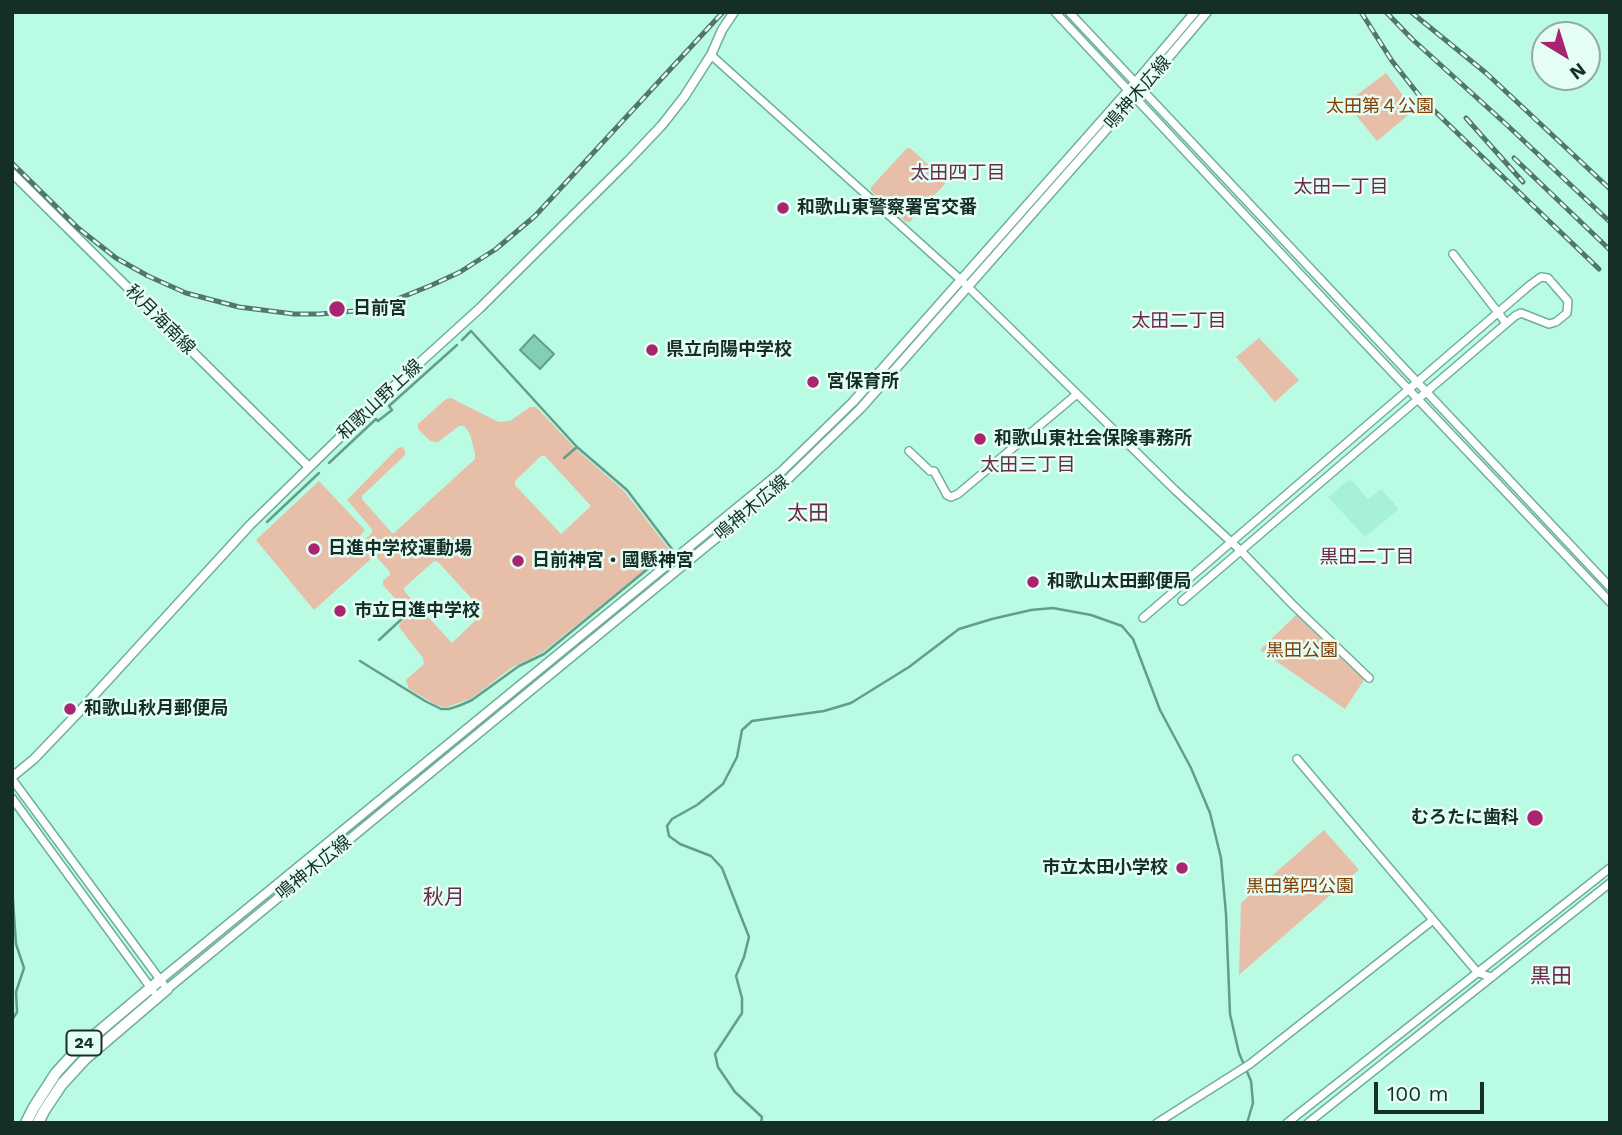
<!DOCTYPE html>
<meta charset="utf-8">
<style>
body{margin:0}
#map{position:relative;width:1622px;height:1135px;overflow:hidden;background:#bafbe4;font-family:"Work Sans",sans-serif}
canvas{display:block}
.frame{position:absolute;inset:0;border:14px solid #152f27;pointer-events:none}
.north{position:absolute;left:1531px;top:21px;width:70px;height:70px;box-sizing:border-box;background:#e5fef5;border:2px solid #92aba3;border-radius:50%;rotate:142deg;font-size:19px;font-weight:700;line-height:28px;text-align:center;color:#152f27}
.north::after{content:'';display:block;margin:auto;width:24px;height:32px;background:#a92570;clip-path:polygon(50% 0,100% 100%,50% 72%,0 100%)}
.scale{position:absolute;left:1374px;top:1082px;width:110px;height:32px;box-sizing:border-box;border:4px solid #152f27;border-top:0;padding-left:9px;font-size:21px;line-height:24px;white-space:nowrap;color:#152f27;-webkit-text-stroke:5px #e5fef5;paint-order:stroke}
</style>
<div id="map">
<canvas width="1622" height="1135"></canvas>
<div class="frame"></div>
<div class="north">N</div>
<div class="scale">100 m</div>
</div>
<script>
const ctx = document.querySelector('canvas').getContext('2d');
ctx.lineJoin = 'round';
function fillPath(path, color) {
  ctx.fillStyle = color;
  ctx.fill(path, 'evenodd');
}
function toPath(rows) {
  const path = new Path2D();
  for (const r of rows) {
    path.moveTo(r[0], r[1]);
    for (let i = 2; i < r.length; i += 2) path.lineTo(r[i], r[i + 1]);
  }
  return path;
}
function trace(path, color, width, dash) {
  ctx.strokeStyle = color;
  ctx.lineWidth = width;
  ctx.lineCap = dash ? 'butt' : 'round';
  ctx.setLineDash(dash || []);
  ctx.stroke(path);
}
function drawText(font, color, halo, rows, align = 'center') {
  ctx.font = font + ' "Work Sans","Noto Sans JP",sans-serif';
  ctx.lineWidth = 5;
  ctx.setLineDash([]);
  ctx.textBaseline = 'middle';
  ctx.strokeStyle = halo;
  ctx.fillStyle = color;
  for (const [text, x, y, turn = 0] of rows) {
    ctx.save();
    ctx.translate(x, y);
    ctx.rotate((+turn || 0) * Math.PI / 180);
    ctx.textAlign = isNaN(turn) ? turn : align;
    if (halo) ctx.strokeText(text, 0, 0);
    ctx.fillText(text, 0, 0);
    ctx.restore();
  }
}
fillPath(toPath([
 [1350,479,1368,499,1381,489,1399,509,1365,537,1328,497]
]), '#a7f1d7');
fillPath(toPath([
 [1386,73,1414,110,1377,141,1346,103],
 [907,148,910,148,945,180,945,184,929,201,927,200,914,214,915,216,910,222,906,222,871,191,871,187],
 [1259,338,1299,380,1275,402,1236,357],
 [451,398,499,422,510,421,530,407,536,407,577,450,624,491,669,549,667,552,543,652,511,668,472,698,447,707,438,706,409,689,406,680,424,664,423,658,399,627,400,623,408,616,408,613,383,585,383,581,390,575,390,572,364,543,364,540,372,533,372,529,347,500,398,448,402,447,405,451,405,455,362,496,362,499,392,533,394,533,475,459,475,454,470,434,464,426,459,426,438,442,434,442,429,440,418,429,418,424,446,399],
 [541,456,545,456,591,506,561,534,515,485,515,481],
 [434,561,438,562,484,612,452,643,405,592,404,588],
 [319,481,365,530,357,540,372,558,314,610,256,540],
 [1297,614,1366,677,1345,709,1260,650],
 [1324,830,1359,870,1239,975,1241,903]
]), '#e7bfa9');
const water = toPath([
 [534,335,554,354,540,369,520,350,534,335]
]);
fillPath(water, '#82cfb6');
trace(water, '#619f8b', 2);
trace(toPath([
 [462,340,471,331,577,447,564,458],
 [329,463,376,419,378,421,392,410,389,406,457,345],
 [267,522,319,473],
 [379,640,406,615,402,609],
 [360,661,425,701,441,709,449,709,461,705,472,700,519,666,544,654,672,549,627,490,577,447],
 [12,886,16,944,24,968,16,992,17,1012,12,1020],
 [761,1123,762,1117,735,1092,718,1067,715,1054,742,1013,742,998,736,976,744,957,749,937,722,868,711,856,680,844,669,836,667,826,672,819,697,805,723,784,737,757,742,730,752,721,824,711,851,703,909,667,959,629,992,619,1031,610,1053,608,1091,615,1122,626,1133,639,1160,710,1191,768,1210,813,1221,858,1226,914,1230,1014,1239,1053,1251,1081,1253,1103,1247,1123]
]), '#619f8b', 2.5);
const tertiary = toPath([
 [1055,12,1357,335,1610,602],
 [1069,12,1610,587],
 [711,55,961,280,1175,490,1241,551,1293,605,1369,678],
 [1453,254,1506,323],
 [909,451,930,471,934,471,947,495,951,497,958,494,1077,394],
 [1143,618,1530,285,1541,277,1548,278,1568,301,1567,313,1556,322,1549,324,1521,313,1515,316,1182,601],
 [1297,759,1478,973,1492,977],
 [12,779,167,989],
 [12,798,153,991],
 [1157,1123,1250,1064,1433,920],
 [1287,1123,1610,868],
 [1308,1123,1610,883]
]);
const secondary = toPath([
 [12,173,309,467],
 [12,777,34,759,77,714,250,525,372,406,480,308,628,161,662,125,684,97,711,55,722,30,734,12],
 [160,980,782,471,853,402,1135,83,1195,12],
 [167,989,787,480,861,408,1141,90,1207,12]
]);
const trunk = toPath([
 [26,1123,34,1107,56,1073,77,1050,160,980],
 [38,1123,44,1111,62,1084,85,1059,167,989]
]);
trace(tertiary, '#70af9a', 10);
trace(secondary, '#70af9a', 11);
trace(trunk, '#70af9a', 13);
trace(tertiary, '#fff', 7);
trace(secondary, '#fff', 8);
trace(trunk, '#fff', 10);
const rail = toPath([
 [1361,12,1392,61,1422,99,1599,269],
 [1386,12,1412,39,1508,126,1610,222],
 [1411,12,1486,73,1610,189],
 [1466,118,1523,182],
 [1514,158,1610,250],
 [12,163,78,228,116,258,148,276,186,293,239,307,294,314,320,314,354,311,380,306,432,285,460,272,496,249,535,216,723,12]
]);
trace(rail, '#50786a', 5);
trace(rail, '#e5fef5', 2.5, [8]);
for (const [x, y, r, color] of [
 [783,208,7,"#a92570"],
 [337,309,9,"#a92570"],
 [652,350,7,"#a92570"],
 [813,382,7,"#a92570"],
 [980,439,7,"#a92570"],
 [314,549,7,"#a92570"],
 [518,561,7,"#a92570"],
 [1033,582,7,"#a92570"],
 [340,611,7,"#a92570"],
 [70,709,7,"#a92570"],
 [1535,818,9,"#a92570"],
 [1182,868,7,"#a92570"]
]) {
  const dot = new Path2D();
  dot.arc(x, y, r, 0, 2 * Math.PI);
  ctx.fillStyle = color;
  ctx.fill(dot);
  trace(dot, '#e5fef5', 2.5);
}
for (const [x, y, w] of [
 [84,1043,35]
]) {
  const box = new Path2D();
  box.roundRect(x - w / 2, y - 12.5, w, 25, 5);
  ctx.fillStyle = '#e5fef5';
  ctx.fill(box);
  trace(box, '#152f27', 2);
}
drawText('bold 16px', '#152f27', null, [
 ["24",84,1043]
]);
drawText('18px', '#152f27', '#e5fef5', [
 ["鳴神木広線",1138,93,-49],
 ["秋月海南線",160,320,45],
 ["和歌山野上線",380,400,-43],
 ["鳴神木広線",752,508,-40],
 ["鳴神木広線",314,868,-39]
]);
drawText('18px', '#843d02', '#e5fef5', [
 ["太田第４公園",1380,107],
 ["黒田公園",1302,651],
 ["黒田第四公園",1300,887]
]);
drawText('bold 18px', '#152f27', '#e5fef5', [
 ["和歌山東警察署宮交番",797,208],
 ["日前宮",353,309],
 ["県立向陽中学校",666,350],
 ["宮保育所",827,382],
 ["和歌山東社会保険事務所",994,439],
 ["日進中学校運動場",328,549],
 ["日前神宮・國懸神宮",532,561],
 ["和歌山太田郵便局",1047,582],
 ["市立日進中学校",354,611],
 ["和歌山秋月郵便局",84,709],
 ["むろたに歯科",1519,818,"right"],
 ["市立太田小学校",1168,868,"right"]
], 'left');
drawText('19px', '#6a2a4b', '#e5fef5', [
 ["太田四丁目",958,173],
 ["太田一丁目",1341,187],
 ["太田二丁目",1179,321],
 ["太田三丁目",1028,465],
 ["黒田二丁目",1367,557]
]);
drawText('21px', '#6a2a4b', '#e5fef5', [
 ["太田",808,514],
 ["秋月",444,898],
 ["黒田",1551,977]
]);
</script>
